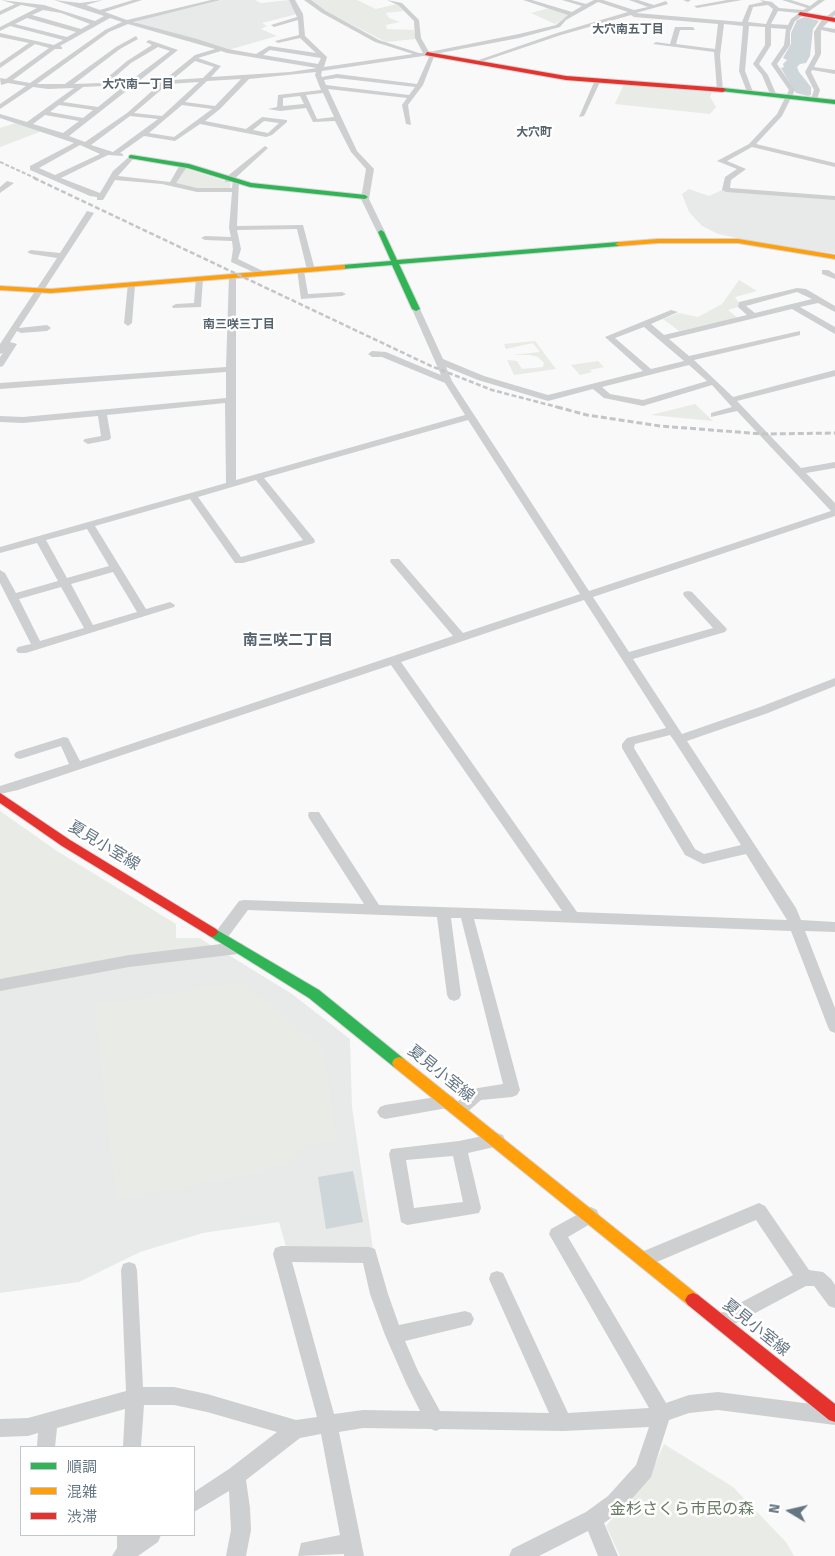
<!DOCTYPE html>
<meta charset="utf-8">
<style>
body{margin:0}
#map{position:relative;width:835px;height:1556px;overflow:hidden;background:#f9f9f9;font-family:"Fira Sans","Noto Sans JP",sans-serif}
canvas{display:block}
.legend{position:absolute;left:20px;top:1446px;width:175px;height:90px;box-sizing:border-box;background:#fff;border:1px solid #c1c8cd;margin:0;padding:6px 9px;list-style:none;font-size:15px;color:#657683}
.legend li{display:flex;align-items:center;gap:10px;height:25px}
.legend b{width:25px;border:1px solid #c1c8cd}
.north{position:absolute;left:765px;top:1486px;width:50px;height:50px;-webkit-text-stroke:4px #fff;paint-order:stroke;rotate:279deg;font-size:14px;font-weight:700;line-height:20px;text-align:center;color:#657683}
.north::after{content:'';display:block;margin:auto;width:18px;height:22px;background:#657683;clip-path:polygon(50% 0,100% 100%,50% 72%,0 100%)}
</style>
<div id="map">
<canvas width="835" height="1556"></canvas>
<ul class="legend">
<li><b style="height:6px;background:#30b455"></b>順調</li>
<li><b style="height:6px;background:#ff9f0a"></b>混雑</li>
<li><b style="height:6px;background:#e5322d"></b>渋滞</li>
</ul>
<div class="north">N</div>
</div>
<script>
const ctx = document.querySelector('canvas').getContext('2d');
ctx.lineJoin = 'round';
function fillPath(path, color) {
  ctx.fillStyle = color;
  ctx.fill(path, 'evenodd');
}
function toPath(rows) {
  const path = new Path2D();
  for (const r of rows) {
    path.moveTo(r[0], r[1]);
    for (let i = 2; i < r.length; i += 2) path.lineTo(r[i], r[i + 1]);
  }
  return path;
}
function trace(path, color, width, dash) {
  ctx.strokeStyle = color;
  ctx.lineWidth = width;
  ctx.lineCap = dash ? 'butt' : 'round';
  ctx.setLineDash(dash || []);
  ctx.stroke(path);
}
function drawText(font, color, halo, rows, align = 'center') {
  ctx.font = font + ' "Fira Sans","Noto Sans JP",sans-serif';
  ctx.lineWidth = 5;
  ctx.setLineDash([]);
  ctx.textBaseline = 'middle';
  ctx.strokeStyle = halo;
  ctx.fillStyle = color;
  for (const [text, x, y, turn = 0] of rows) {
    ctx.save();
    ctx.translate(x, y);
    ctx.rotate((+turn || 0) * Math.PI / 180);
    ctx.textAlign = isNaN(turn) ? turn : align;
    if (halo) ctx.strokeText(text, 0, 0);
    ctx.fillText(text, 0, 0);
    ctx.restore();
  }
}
fillPath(toPath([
 [223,0,255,0,261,3,289,0,297,14,262,23,267,26,261,29,277,36,228,50,144,27,133,21],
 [689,189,709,196,722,190,835,199,835,253,785,248,718,234,702,226,689,212,682,194],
 [227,954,292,994,350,1039,352,1107,373,1249,286,1247,279,1222,203,1233,140,1252,79,1282,0,1293,0,989,90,971]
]), '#e8e9e9');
fillPath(toPath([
 [310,0,357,0,376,9,397,4,404,11,386,13,389,18,400,22,386,25,387,29,414,30,416,39,386,42,327,12],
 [549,8,569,15,555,24,531,13],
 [624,84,712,92,710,97,716,107,710,114,615,104],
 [16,123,42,131,0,147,0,128],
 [184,168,231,183,230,188,199,189,175,184],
 [739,280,757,291,735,297,739,303,738,307,728,310,738,318,679,331,663,319,679,313,698,317,722,304],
 [535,341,556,369,514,375,507,360,517,361,522,369,543,367,544,363,538,357,530,355,512,355,540,352,533,343,506,349,504,344],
 [598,361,604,367,590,370,592,372,580,375,571,365],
 [695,404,713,421,651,415],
 [0,811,57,851,176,924,176,938,200,938,216,949,0,981],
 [242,982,323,1049,337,1139,298,1148,294,1161,254,1173,116,1200,94,1006],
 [664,1444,733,1487,786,1542,794,1556,620,1556,606,1526,649,1477]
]), '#e8ebe6');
fillPath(toPath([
 [805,17,819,21,813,29,810,56,806,63,800,64,797,67,799,72,811,87,811,95,808,96,796,93,781,68,784,67,783,64,787,60,783,58,791,44,791,33,797,20],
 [353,1171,363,1222,326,1229,318,1177]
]), '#ced6d9');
const fast = toPath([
 [723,88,835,100,835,104,721,91,723,88],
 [131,155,189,164,251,183,365,195,368,197,365,199,250,187,188,168,129,158,129,156,131,155],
 [381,230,384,232,397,260,619,242,623,244,619,246,399,264,420,309,416,311,412,309,392,265,342,269,338,267,342,265,391,261,378,232,381,230],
 [212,927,319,990,404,1059,406,1063,404,1067,399,1069,394,1067,309,998,208,935,206,932,208,929,212,927]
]);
const slow = toPath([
 [658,239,738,239,835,255,835,259,738,243,658,243,619,246,615,244,619,242,658,239],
 [342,265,345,265,345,269,51,293,0,290,0,286,51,289,342,265],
 [399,1057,404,1059,698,1295,701,1300,698,1305,693,1307,688,1305,394,1067,392,1063,394,1059,399,1057]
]);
const jam = toPath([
 [800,12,835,18,835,22,798,15,800,12],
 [427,52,566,76,723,88,726,90,723,92,566,80,425,55,427,52],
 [0,793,70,840,216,929,218,932,216,935,212,937,208,935,62,846,0,803,0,793],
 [693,1293,698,1295,835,1404,835,1422,829,1420,688,1305,685,1300,688,1295,693,1293]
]);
trace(fast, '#d5d6d7', 2);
trace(slow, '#d5d6d7', 2);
trace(jam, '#d5d6d7', 2);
fillPath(toPath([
 [1,0,44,5,95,21,104,16,54,0,80,3,103,0,86,5,100,10,133,0,142,0,105,12,127,20,211,0,221,0,133,22,197,39,228,49,256,54,269,46,316,53,300,38,278,43,275,41,299,35,298,20,274,27,271,25,297,17,289,0,295,0,303,14,305,36,327,57,324,67,413,54,375,42,322,13,304,0,311,0,326,11,379,40,419,53,423,53,415,38,414,21,398,5,387,0,402,3,419,20,421,38,429,52,519,34,556,25,568,15,523,0,532,0,572,12,582,6,562,0,571,0,586,4,594,0,603,0,634,10,648,7,629,0,638,0,654,5,666,1,668,4,636,13,742,22,749,5,763,2,760,0,772,2,779,8,803,10,807,8,782,0,791,0,810,6,818,0,825,0,795,21,790,32,790,45,777,64,795,90,782,116,756,144,835,163,835,167,752,147,727,161,746,169,731,180,730,188,835,196,835,200,726,192,722,190,725,177,737,169,717,161,749,144,777,114,789,90,771,64,784,45,786,29,771,28,771,45,759,64,768,75,776,94,773,96,770,94,762,75,753,64,765,45,765,27,749,26,745,71,753,92,750,94,747,92,739,71,743,26,724,24,720,56,723,90,720,92,717,90,714,52,653,44,656,42,670,44,675,27,693,27,695,30,680,30,676,44,715,49,718,24,634,17,631,15,561,35,475,64,470,63,557,33,628,12,598,2,566,20,560,27,519,38,435,54,423,85,408,105,411,125,406,124,402,105,407,98,328,89,357,151,374,169,369,199,385,232,384,234,377,232,361,199,366,169,351,152,335,121,313,122,306,108,280,111,268,109,277,107,278,95,321,90,315,75,316,72,249,79,220,109,205,121,246,129,262,117,287,120,287,122,272,135,266,137,200,124,175,141,144,136,120,153,123,154,123,156,108,155,61,178,100,193,113,171,131,155,135,157,118,176,170,182,181,163,184,163,188,165,176,183,197,188,232,188,233,180,239,180,237,226,303,225,315,270,311,272,307,270,297,229,237,230,241,249,238,259,265,272,265,276,262,276,231,262,233,249,232,241,205,240,201,238,205,236,231,237,229,228,232,192,197,192,162,184,115,180,103,200,97,200,97,197,90,196,30,170,30,166,74,143,0,118,0,114,27,122,74,88,48,89,33,87,0,109,0,104,26,86,8,83,1,85,0,78,6,79,49,48,35,44,0,68,0,63,29,43,0,37,0,33,54,45,63,40,10,26,0,31,0,27,37,8,21,5,0,15,0,11,15,4,1,0],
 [768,5,773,9,766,24,748,22,753,7,768,5],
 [43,10,61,13,90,24,81,29,32,15,43,10],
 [778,11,799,13,791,19,788,25,771,24,778,11],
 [27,18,76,32,67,37,15,24,27,18],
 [110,18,122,22,105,30,30,83,13,80,55,49,62,49,62,47,60,46,110,18],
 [128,24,215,49,195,55,164,80,139,81,178,50,149,40,146,42,152,45,127,61,101,83,74,84,120,49,138,39,136,36,116,47,65,84,37,84,109,32,128,24],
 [158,47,170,51,130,81,109,82,131,63,158,47],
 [270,50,321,58,318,64,263,55,270,50],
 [221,51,227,53,317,68,290,72,211,77,221,66,198,58,221,51],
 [430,55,417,84,337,74,322,77,321,75,322,71,430,55],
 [195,61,214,67,203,78,172,80,195,61],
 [337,78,415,87,409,95,326,85,324,80,337,78],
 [241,79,215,106,185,102,207,81,241,79],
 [199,82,162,116,134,113,168,84,199,82],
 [160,84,127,113,85,142,69,136,134,85,160,84],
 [125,85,98,107,63,102,83,87,125,85],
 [323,93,334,117,317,119,306,95,323,93],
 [300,96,304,104,283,106,283,98,300,96],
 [59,105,93,110,83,118,50,112,59,105],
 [182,105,212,109,174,137,149,133,182,105],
 [45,115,79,121,63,133,33,124,45,115],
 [130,116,158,119,113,152,91,145,130,116],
 [264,121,279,123,268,133,253,130,264,121],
 [80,145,100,154,55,175,39,168,80,145],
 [683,0,691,0,688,2,683,0],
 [727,0,742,0,697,8,694,6,727,0],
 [835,10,835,15,823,27,835,29,835,33,821,30,821,54,814,67,835,70,835,74,812,70,811,72,820,90,817,99,814,101,811,99,814,90,805,72,815,54,814,32,821,21,835,10],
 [598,78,601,80,584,116,579,117,595,80,598,78],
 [265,146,268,148,267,149,231,182,225,182,225,178,265,146],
 [7,181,14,183,0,193,0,187,7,181],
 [87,211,94,213,19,328,47,325,51,328,47,331,21,333,17,331,10,342,17,344,3,366,0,367,0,357,3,353,0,354,0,344,57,258,31,254,27,252,31,250,60,253,87,211],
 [297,269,304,271,308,294,342,292,346,294,342,296,301,299,297,269],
 [822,270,828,270,835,274,835,279,822,274,822,270],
 [229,275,236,277,236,480,465,415,445,383,382,357,372,357,368,354,372,351,386,352,441,375,412,309,413,307,420,309,443,359,484,376,548,395,643,371,605,337,671,310,678,312,651,324,664,335,747,315,738,307,739,302,797,288,806,289,835,306,835,312,818,303,800,307,835,327,835,334,792,309,669,339,689,356,800,331,800,335,694,360,733,397,835,370,835,376,737,401,801,468,835,462,835,468,806,473,835,503,835,516,593,597,629,652,713,628,684,596,683,594,684,592,688,591,692,592,727,629,725,632,633,659,682,734,760,707,835,678,835,686,768,713,687,741,796,908,801,920,835,922,835,932,805,931,835,1008,835,1033,830,1031,828,1027,791,931,474,919,520,1090,517,1095,512,1097,481,1100,464,1115,459,1117,454,1115,451,1110,453,1107,385,1119,380,1117,377,1112,380,1107,385,1105,449,1095,454,1097,456,1103,472,1089,503,1084,461,918,451,918,461,995,459,999,454,1001,449,999,447,995,437,917,248,910,225,941,220,942,215,941,213,937,215,933,239,901,244,900,364,904,309,818,308,815,309,812,319,812,379,905,562,911,391,665,18,790,0,794,0,786,69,764,61,746,20,759,16,758,14,755,16,752,64,737,68,738,80,761,453,636,391,563,390,561,391,559,399,559,463,633,580,594,468,420,264,478,314,539,315,541,314,543,243,563,235,563,190,499,95,526,146,609,170,602,175,605,174,607,26,653,18,653,16,650,18,647,31,644,0,583,0,570,5,573,16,593,58,581,37,543,0,553,0,547,226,483,225,403,107,415,111,438,109,440,88,444,83,441,85,439,101,436,98,416,23,423,0,422,0,416,23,417,226,398,226,372,0,389,0,383,226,367,229,275],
 [797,292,812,299,755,313,746,306,797,292],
 [644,327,684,361,651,369,615,338,644,327],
 [689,365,707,381,643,400,610,394,602,387,689,365],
 [446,367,478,380,548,401,593,389,604,398,643,406,712,385,732,407,711,413,711,417,737,411,831,511,589,591,452,381,446,367],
 [256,480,303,540,241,557,198,497,256,480],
 [87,529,109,566,67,578,46,540,87,529],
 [113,572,137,612,93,625,71,584,113,572],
 [61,587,84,628,40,641,19,599,61,587],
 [584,600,666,728,627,738,622,744,622,748,685,855,703,864,746,854,787,920,577,912,401,662,584,600],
 [670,735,675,742,741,845,704,854,695,849,634,748,635,744,670,735],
 [196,277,203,279,201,307,173,308,172,306,176,304,194,303,196,277],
 [128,283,135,285,132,323,128,326,124,323,128,283],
 [238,942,243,944,245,948,243,952,238,954,129,967,0,991,0,979,129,955,238,942],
 [497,1133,503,1135,505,1140,503,1145,468,1153,481,1208,479,1213,407,1225,401,1222,389,1154,391,1149,459,1141,497,1133],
 [453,1156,463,1202,414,1208,406,1160,453,1156],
 [759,1203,765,1206,809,1270,823,1272,831,1279,835,1285,835,1308,829,1306,814,1286,806,1286,727,1328,721,1330,715,1328,712,1322,715,1316,793,1275,756,1220,645,1267,639,1265,637,1259,639,1253,759,1203],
 [591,1207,597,1210,599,1215,597,1220,568,1237,666,1403,689,1395,718,1392,835,1407,835,1425,718,1410,689,1413,669,1420,651,1477,622,1510,604,1523,618,1556,598,1556,588,1531,539,1556,509,1556,512,1549,586,1512,608,1496,636,1465,649,1427,563,1431,440,1429,436,1431,431,1429,363,1428,339,1432,364,1556,344,1556,344,1554,298,1556,301,1543,340,1535,321,1434,300,1438,246,1480,250,1508,251,1530,246,1556,226,1556,231,1530,229,1491,194,1512,194,1492,229,1469,277,1432,207,1412,174,1405,144,1405,141,1447,123,1447,125,1409,57,1428,55,1447,37,1447,38,1433,28,1436,0,1437,0,1419,28,1418,126,1391,121,1270,123,1264,129,1262,135,1264,137,1270,143,1387,174,1387,207,1394,296,1420,317,1417,273,1254,275,1248,281,1246,369,1247,375,1249,388,1294,399,1325,465,1311,471,1313,474,1319,471,1325,405,1341,418,1371,440,1411,549,1413,489,1279,491,1273,497,1271,503,1273,568,1413,649,1408,549,1234,551,1229,591,1207],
 [292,1262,363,1263,370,1294,385,1335,406,1383,420,1411,363,1410,334,1414,292,1262],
 [117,1535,161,1535,158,1542,138,1556,112,1556,117,1548,117,1535]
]), '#cecfd0');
fillPath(fast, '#30b455');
fillPath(slow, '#ff9f0a');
fillPath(jam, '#e5322d');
trace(toPath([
 [0,162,37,179]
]), '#c3c5c6', 2, [4, 2]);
trace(toPath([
 [34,178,431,366,492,390,561,408]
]), '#c3c5c6', 2.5, [5, 2.5]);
trace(toPath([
 [557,407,587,415,660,426,763,434,835,433]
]), '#c3c5c6', 3, [6, 3]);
drawText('bold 12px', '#57646e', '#fff', [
 ["大穴南五丁目",628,30],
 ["大穴南一丁目",138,85],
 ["大穴町",534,133],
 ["南三咲三丁目",239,325]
]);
drawText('bold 15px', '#57646e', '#fff', [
 ["南三咲二丁目",288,641]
]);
drawText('16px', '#657683', '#fff', [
 ["夏見小室線",104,846,31],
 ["夏見小室線",441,1074,39],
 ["夏見小室線",756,1328,39]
]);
drawText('16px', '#687a64', '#fff', [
 ["金杉さくら市民の森",682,1510]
]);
</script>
